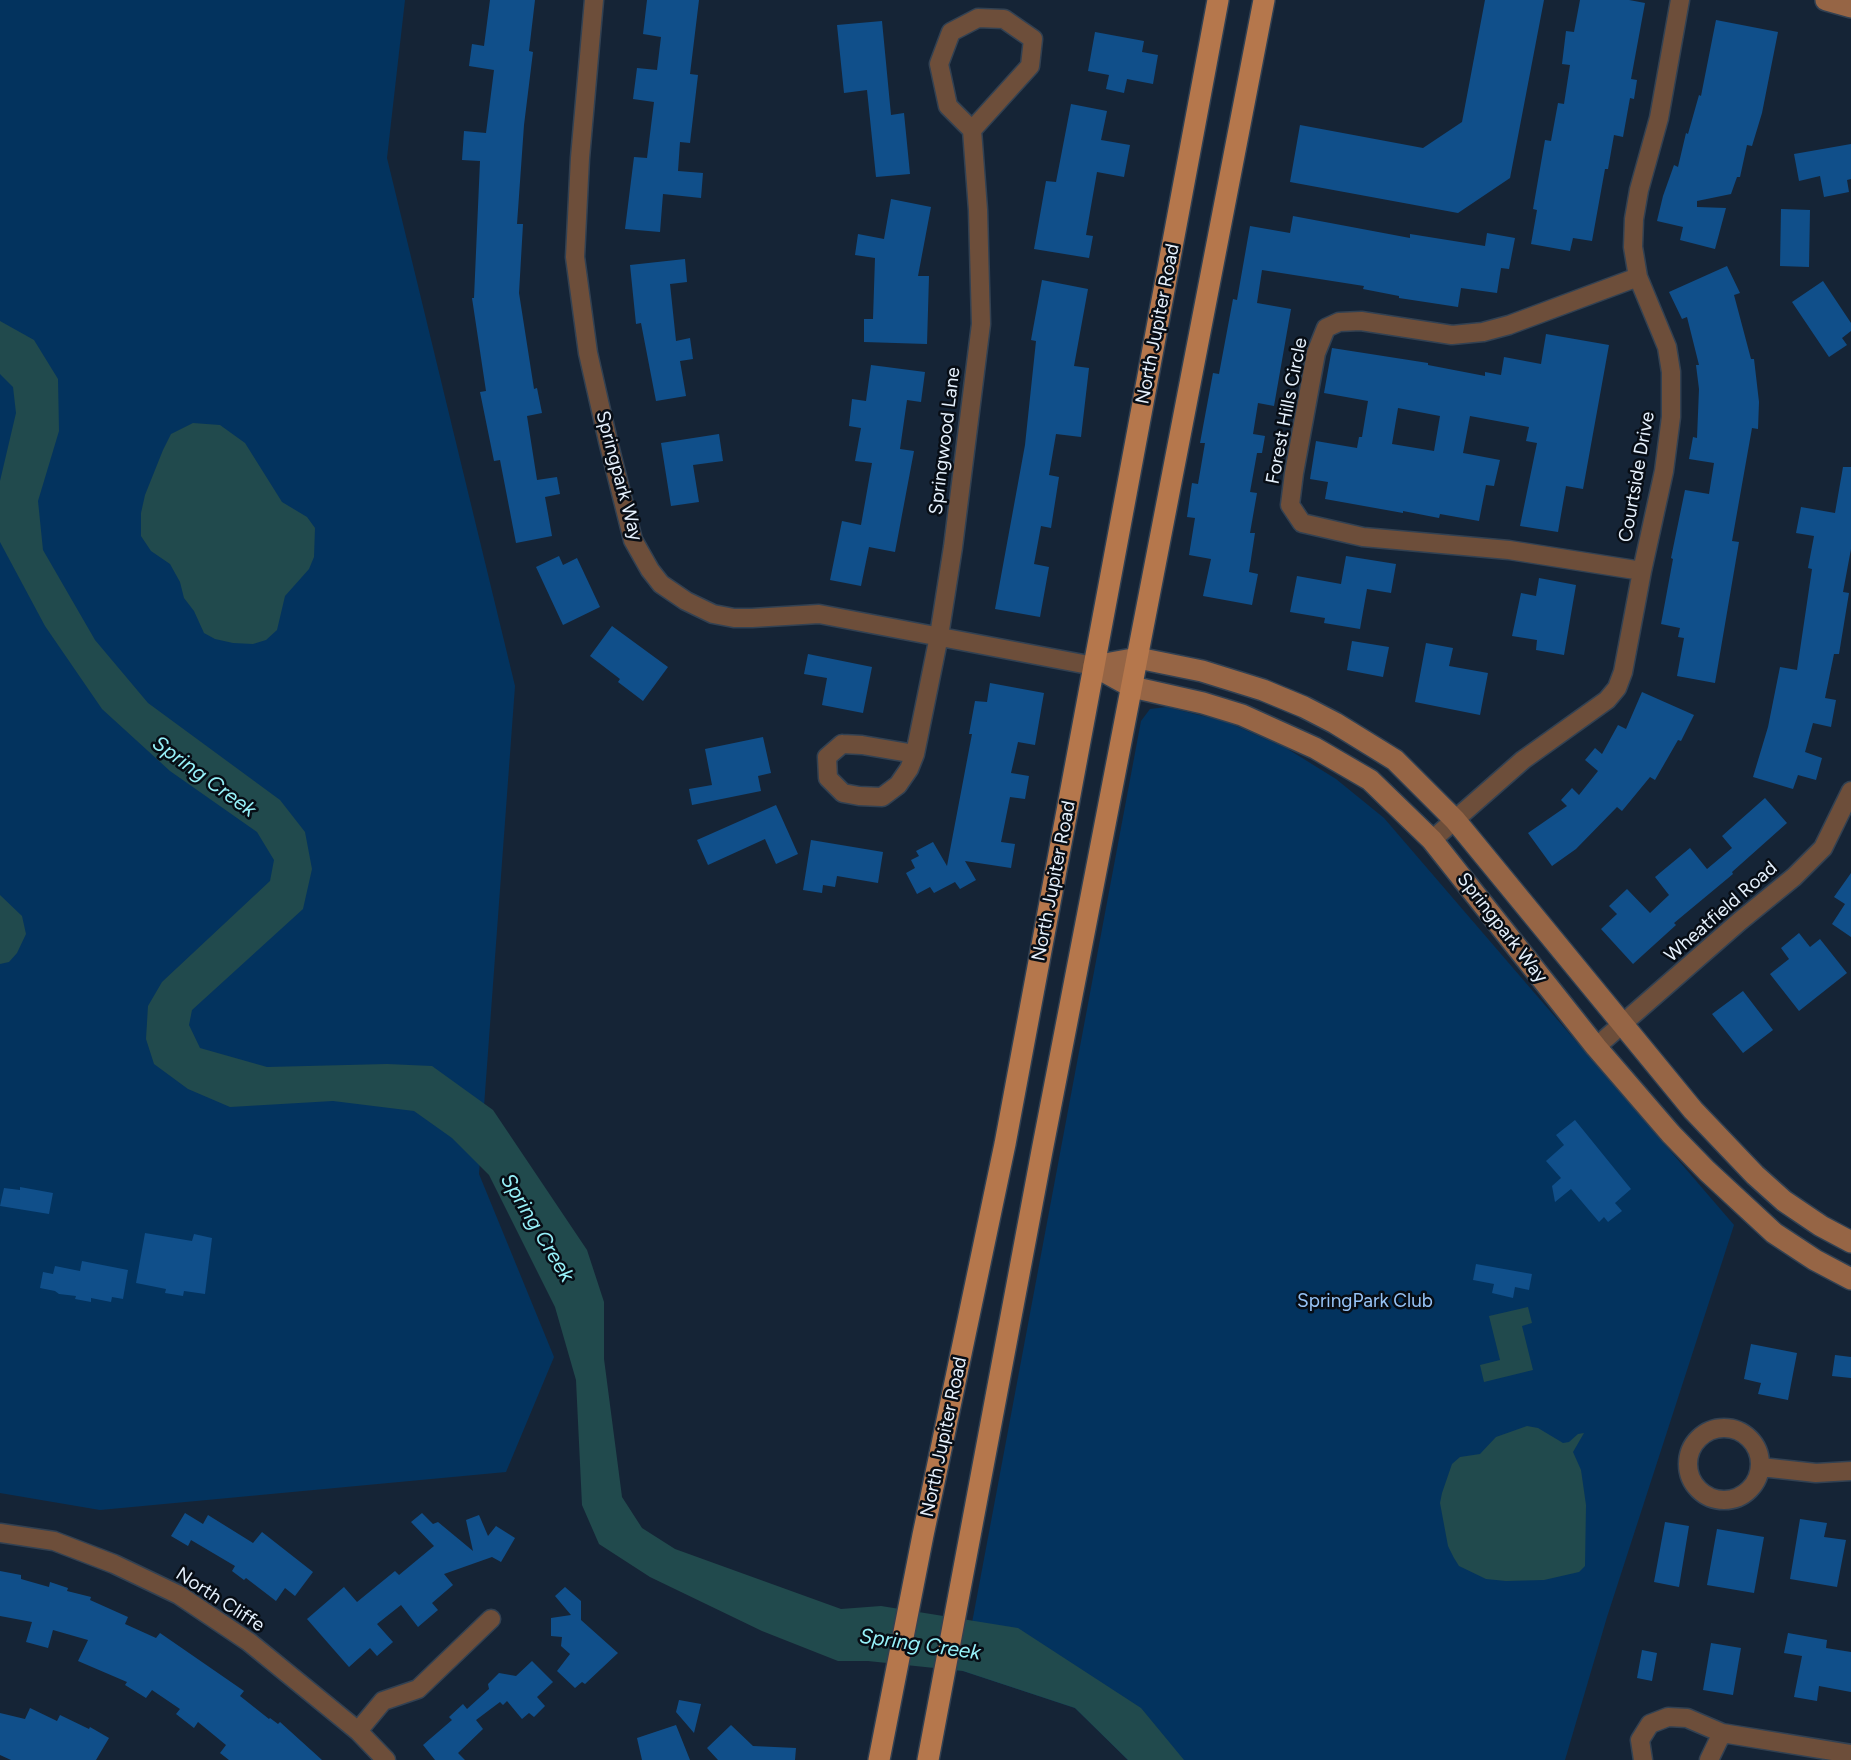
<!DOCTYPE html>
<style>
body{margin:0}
canvas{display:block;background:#152436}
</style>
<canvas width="1851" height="1760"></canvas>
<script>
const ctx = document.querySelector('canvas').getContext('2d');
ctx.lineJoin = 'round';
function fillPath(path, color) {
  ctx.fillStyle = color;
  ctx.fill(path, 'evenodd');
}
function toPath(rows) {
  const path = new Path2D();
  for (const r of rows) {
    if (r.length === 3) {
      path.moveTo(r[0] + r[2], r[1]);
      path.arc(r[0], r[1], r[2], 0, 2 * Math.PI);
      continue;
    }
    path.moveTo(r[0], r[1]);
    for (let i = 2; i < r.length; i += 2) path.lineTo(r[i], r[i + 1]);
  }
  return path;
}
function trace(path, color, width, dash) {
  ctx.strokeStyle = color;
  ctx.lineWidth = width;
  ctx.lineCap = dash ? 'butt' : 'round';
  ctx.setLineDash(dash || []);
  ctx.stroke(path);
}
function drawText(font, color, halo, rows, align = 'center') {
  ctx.font = font + ' Figtree,sans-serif';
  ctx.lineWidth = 5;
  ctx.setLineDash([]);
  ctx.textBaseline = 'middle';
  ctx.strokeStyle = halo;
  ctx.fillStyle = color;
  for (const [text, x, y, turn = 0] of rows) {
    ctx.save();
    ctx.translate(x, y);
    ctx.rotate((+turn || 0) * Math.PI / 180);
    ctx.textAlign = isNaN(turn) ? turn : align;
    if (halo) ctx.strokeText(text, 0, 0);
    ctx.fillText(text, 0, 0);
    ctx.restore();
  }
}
fillPath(toPath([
 [0,0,405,0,387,158,515,686,479,1174,554,1357,506,1472,100,1510,0,1493],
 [1167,707,1227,722,1286,748,1336,779,1384,818,1734,1225,1607,1617,1565,1760,1128,1760,1075,1708,963,1671,1141,721,1150,709]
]), '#03335e');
fillPath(toPath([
 [0,321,34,340,58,379,59,431,38,501,43,550,95,640,148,703,280,800,305,832,312,869,303,909,192,1010,189,1025,200,1048,267,1067,387,1064,432,1066,493,1110,587,1250,604,1302,604,1359,622,1497,642,1528,675,1549,841,1609,881,1606,1018,1628,1141,1708,1184,1760,1128,1760,1075,1708,963,1671,868,1661,838,1661,762,1631,650,1577,599,1544,582,1505,576,1380,555,1307,489,1175,452,1138,414,1111,333,1101,230,1107,188,1089,154,1064,146,1039,148,1006,162,982,270,881,274,860,257,832,170,771,102,709,45,626,0,542,0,481,16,413,13,387,0,374],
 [193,423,220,425,245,443,282,502,307,517,315,528,314,557,309,569,285,596,277,630,266,640,253,644,233,643,215,639,204,633,194,611,184,598,180,582,170,564,151,551,141,536,141,513,145,495,163,450,171,434],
 [0,895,22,916,26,934,17,953,9,962,0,964],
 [1528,1307,1532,1323,1522,1326,1533,1370,1484,1382,1480,1365,1500,1360,1489,1316],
 [1527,1426,1538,1428,1563,1443,1569,1442,1578,1434,1584,1433,1573,1452,1581,1470,1586,1505,1585,1566,1579,1572,1544,1580,1506,1581,1486,1579,1459,1566,1454,1558,1448,1546,1440,1503,1442,1493,1452,1464,1460,1457,1480,1454,1496,1437]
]), '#214a4d');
fillPath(toPath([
 [490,0,535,0,529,51,533,52,524,125,517,224,523,224,519,293,534,389,537,388,542,413,527,416,537,480,557,477,560,494,545,497,552,536,516,543,500,460,494,461,480,392,486,391,472,298,474,298,480,161,462,160,464,131,486,133,494,70,469,66,472,44,484,46],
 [647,0,699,0,690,74,698,75,690,143,680,142,678,171,703,173,701,198,663,194,660,232,625,229,634,157,647,158,654,102,633,99,637,68,657,70,661,37,643,34],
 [1485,0,1544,0,1510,178,1458,213,1290,182,1300,125,1423,148,1462,122],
 [1580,0,1629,0,1645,3,1631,79,1637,80,1634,99,1630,98,1623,137,1614,135,1608,169,1605,169,1592,241,1573,238,1570,251,1531,244,1537,210,1533,209,1545,140,1551,141,1558,103,1564,104,1570,65,1562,64,1566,31,1574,32],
 [1716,20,1778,32,1762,113,1752,146,1747,145,1740,177,1737,177,1731,194,1697,201,1697,207,1726,208,1715,249,1680,240,1683,227,1657,221,1663,196,1674,165,1678,167,1686,133,1688,134,1699,95,1701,96],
 [882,21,891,115,904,113,910,174,876,177,867,90,844,93,837,25],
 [1095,32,1144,41,1142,52,1158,55,1153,84,1127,79,1124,93,1106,89,1109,75,1088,71],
 [1071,104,1107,111,1101,140,1130,145,1124,177,1097,172,1086,235,1093,236,1089,258,1034,249,1046,181,1056,182],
 [1851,144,1851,179,1847,180,1849,192,1824,197,1820,176,1799,181,1794,154],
 [891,199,931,207,918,276,929,276,927,344,864,342,864,319,873,319,875,258,855,255,858,234,884,239],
 [1781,209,1810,210,1809,267,1780,266],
 [1293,216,1410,238,1410,234,1485,246,1487,233,1515,238,1509,269,1501,268,1497,293,1461,288,1458,307,1399,298,1399,296,1363,289,1364,286,1262,270,1257,303,1291,309,1274,406,1258,403,1253,434,1265,436,1262,453,1257,453,1250,492,1257,493,1250,533,1255,533,1249,572,1258,574,1252,605,1203,596,1211,559,1189,555,1195,518,1187,517,1192,483,1198,484,1205,443,1200,443,1213,373,1219,374,1233,299,1237,300,1250,226,1290,233],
 [685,259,687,282,670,284,676,341,690,338,693,359,680,361,686,396,656,401,641,323,636,324,630,265],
 [1727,266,1740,293,1734,295,1751,359,1754,359,1759,402,1758,429,1752,428,1732,541,1739,542,1715,683,1677,676,1684,638,1678,637,1680,628,1661,624,1673,559,1671,558,1685,490,1709,494,1714,463,1689,459,1693,437,1697,438,1699,389,1696,365,1699,365,1687,317,1682,319,1669,292],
 [1042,280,1088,289,1074,366,1089,368,1081,437,1056,434,1049,475,1059,477,1051,528,1041,526,1034,564,1049,567,1040,617,995,609,1025,445,1036,341,1031,340],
 [1823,281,1851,323,1851,331,1842,338,1847,345,1829,357,1792,302],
 [1546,334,1609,345,1583,489,1566,486,1558,532,1520,526,1537,443,1526,441,1529,427,1470,416,1463,453,1500,460,1494,486,1486,485,1479,521,1440,514,1439,518,1403,511,1403,513,1325,499,1328,482,1310,479,1316,441,1357,448,1359,437,1362,437,1368,401,1324,393,1332,348,1428,363,1428,365,1485,376,1485,372,1501,375,1504,357,1541,364],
 [1398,408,1440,416,1434,451,1392,444],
 [871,365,925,372,921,402,907,400,900,449,914,451,895,552,869,547,861,586,830,580,842,521,861,525,872,463,855,461,861,428,849,426,852,399,866,401],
 [719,434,723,461,693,465,699,502,671,506,661,443],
 [1843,467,1851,467,1851,549,1843,592,1849,593,1839,654,1834,654,1825,698,1836,700,1831,727,1813,723,1805,752,1822,758,1816,780,1798,775,1793,789,1753,777,1768,727,1780,667,1797,670,1812,569,1808,568,1814,536,1796,533,1801,507,1835,513],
 [559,556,563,565,577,558,600,607,563,625,536,567],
 [1346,556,1396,564,1391,593,1367,589,1360,629,1324,623,1325,618,1290,612,1297,576,1341,584],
 [1539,578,1576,585,1564,655,1536,650,1537,640,1512,636,1521,593,1536,596],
 [612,626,668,667,643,701,618,682,620,679,590,656],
 [1352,641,1389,647,1383,677,1347,670],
 [1426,643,1453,648,1449,666,1488,673,1480,715,1415,702],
 [808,654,872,667,863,713,822,705,827,678,804,674],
 [990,683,1044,693,1035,745,1018,742,1011,773,1029,776,1025,799,1010,797,1001,842,1015,844,1011,868,965,861,976,880,960,889,955,882,934,893,930,887,917,894,906,873,915,868,911,860,919,856,916,851,933,842,947,866,972,734,969,734,975,701,987,702],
 [1642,692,1694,715,1681,741,1678,740,1655,780,1650,777,1622,811,1617,807,1576,849,1552,866,1528,833,1567,806,1561,800,1572,788,1579,795,1598,771,1585,760,1595,748,1602,754,1618,725,1626,729],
 [763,737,771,773,758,776,761,791,692,805,689,789,712,785,705,749],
 [1765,798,1787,823,1732,872,1733,874,1674,923,1676,925,1633,964,1601,929,1617,914,1609,906,1627,889,1650,913,1669,895,1655,877,1690,848,1707,869,1732,848,1722,836],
 [776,805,798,854,776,864,765,839,708,865,697,840],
 [811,840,883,852,878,883,837,876,835,887,823,885,822,893,803,890],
 [1851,873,1851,937,1832,924,1845,904,1834,897],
 [1799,933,1810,947,1820,939,1847,973,1799,1011,1770,974,1789,959,1781,948],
 [1743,991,1773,1030,1743,1053,1712,1014],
 [1575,1120,1631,1189,1615,1203,1622,1211,1608,1222,1604,1217,1599,1222,1571,1189,1555,1202,1552,1186,1561,1178,1546,1161,1564,1145,1556,1135],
 [20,1187,53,1193,49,1214,0,1206,4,1188,20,1190],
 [145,1233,192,1241,194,1234,212,1238,205,1294,184,1291,183,1296,165,1293,166,1289,136,1283],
 [82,1261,128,1270,123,1299,112,1297,111,1302,91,1298,91,1302,75,1299,76,1296,59,1294,55,1291,40,1288,43,1272,53,1274,55,1266,80,1271],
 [1476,1264,1532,1274,1529,1290,1515,1287,1513,1298,1492,1293,1494,1284,1473,1280],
 [1751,1344,1797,1353,1788,1400,1758,1394,1761,1383,1744,1379],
 [1835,1355,1851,1357,1851,1378,1832,1376],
 [185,1513,203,1524,208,1515,253,1543,262,1532,313,1572,295,1596,285,1588,276,1601,246,1578,244,1580,232,1571,235,1566,191,1540,188,1546,171,1536],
 [422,1513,433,1524,438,1522,473,1551,466,1520,479,1515,488,1536,496,1526,515,1538,501,1562,492,1557,444,1574,453,1585,432,1603,438,1610,418,1627,401,1605,377,1624,393,1642,377,1656,370,1648,349,1667,307,1619,344,1587,357,1602,395,1571,399,1575,434,1546,411,1522],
 [1800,1519,1827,1523,1824,1537,1846,1540,1837,1587,1790,1579],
 [1665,1522,1689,1526,1679,1587,1654,1582],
 [1717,1529,1764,1537,1754,1593,1707,1585],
 [0,1571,21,1575,21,1579,49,1587,50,1582,68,1588,67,1591,91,1597,90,1600,128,1617,125,1624,156,1638,160,1633,244,1691,240,1696,269,1719,270,1718,278,1724,280,1722,322,1760,229,1760,220,1753,226,1745,198,1722,194,1728,176,1714,180,1709,152,1690,146,1698,125,1685,127,1682,78,1661,88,1640,53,1630,48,1648,26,1642,32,1622,0,1616],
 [565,1587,581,1601,581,1620,618,1653,585,1684,582,1682,575,1688,557,1671,570,1654,561,1646,562,1637,551,1636,551,1618,571,1615,555,1596],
 [1788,1633,1827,1640,1826,1648,1851,1652,1851,1692,1819,1686,1817,1701,1794,1697,1802,1656,1784,1653],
 [1711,1643,1741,1648,1733,1695,1703,1690],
 [1642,1650,1657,1653,1652,1681,1637,1678],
 [532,1661,553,1682,537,1697,545,1706,534,1717,529,1713,522,1719,507,1701,503,1705,500,1702,476,1720,483,1729,458,1753,465,1760,435,1760,423,1745,452,1720,449,1717,463,1704,467,1709,489,1689,488,1684,499,1673,516,1676],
 [679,1700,701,1704,694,1733,676,1712],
 [30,1708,57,1721,60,1715,89,1729,90,1727,109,1738,96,1760,11,1760,0,1755,0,1713,25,1719],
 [676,1725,690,1760,642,1760,637,1738],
 [731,1725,753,1746,796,1748,795,1760,718,1760,707,1748]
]), '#104f8a');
const street = toPath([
 [594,0,580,158,575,257,588,353,608,441,633,540,650,570,661,584,686,601,713,614,734,618,752,618,819,614,1094,666],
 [1638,277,1509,325,1483,332,1452,335,1361,321,1339,322,1326,328,1316,353,1294,473,1290,505,1302,523,1363,537,1509,550,1642,571],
 [842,744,862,745,915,754,909,769,898,785,882,797,859,796,843,793,828,778,827,757,842,744],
 [915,754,939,636,953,547,981,324,978,210,972,130,948,106,939,64,951,32,978,18,1004,19,1033,39,1030,66,972,130],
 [1432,840,1523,760,1607,700,1617,688,1623,672,1642,571,1664,471,1671,417,1671,372,1667,347,1638,277,1633,247,1634,219,1639,190,1659,118,1680,0],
 [1596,1047,1740,921,1794,877,1823,848,1851,791],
 [1724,1464,36],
 [1761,1467,1816,1473,1851,1471],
 [0,1533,54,1541,114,1564,179,1595,249,1642,358,1731,386,1760],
 [358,1731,383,1701,418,1689,491,1619],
 [1722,1733,1851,1754],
 [1643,1760,1640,1740,1650,1724,1668,1717,1687,1718,1722,1733,1709,1760]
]);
const secondary = toPath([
 [1826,0,1851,7],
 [1094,666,1132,687,1203,703,1242,715,1315,748,1370,780,1432,840,1596,1047,1671,1134,1707,1171,1774,1233,1815,1260,1851,1279],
 [1094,666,1138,658,1202,671,1263,690,1304,707,1335,723,1395,760,1455,820,1693,1110,1755,1175,1784,1201,1821,1226,1851,1242]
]);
const primary = toPath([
 [879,1760,923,1535,1005,1144,1218,0],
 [928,1760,1042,1151,1264,0]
]);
trace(street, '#324152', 21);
trace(secondary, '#324152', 24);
trace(primary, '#324152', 24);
trace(street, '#6d4e3a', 18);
trace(secondary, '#966545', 21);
trace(primary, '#b5774c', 21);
drawText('19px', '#e5f0fc', '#070d15', [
 ["North Jupiter Road",1158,324,-79],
 ["Forest Hills Circle",1287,411,-79],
 ["Springwood Lane",945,441,-83],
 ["Springpark Way",619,476,75],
 ["Courtside Drive",1637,477,-80],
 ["North Jupiter Road",1054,881,-79],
 ["Wheatfield Road",1721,912,-41],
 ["Springpark Way",1502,928,52],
 ["North Jupiter Road",944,1437,-78],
 ["North Cliffe",220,1600,33]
]);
drawText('19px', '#97c4f7', '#070d15', [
 ["SpringPark Club",1365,1301]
]);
drawText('italic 21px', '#97f1f9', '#070d15', [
 ["Spring Creek",204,777,36],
 ["Spring Creek",537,1228,59],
 ["Spring Creek",920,1645,8]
]);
</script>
